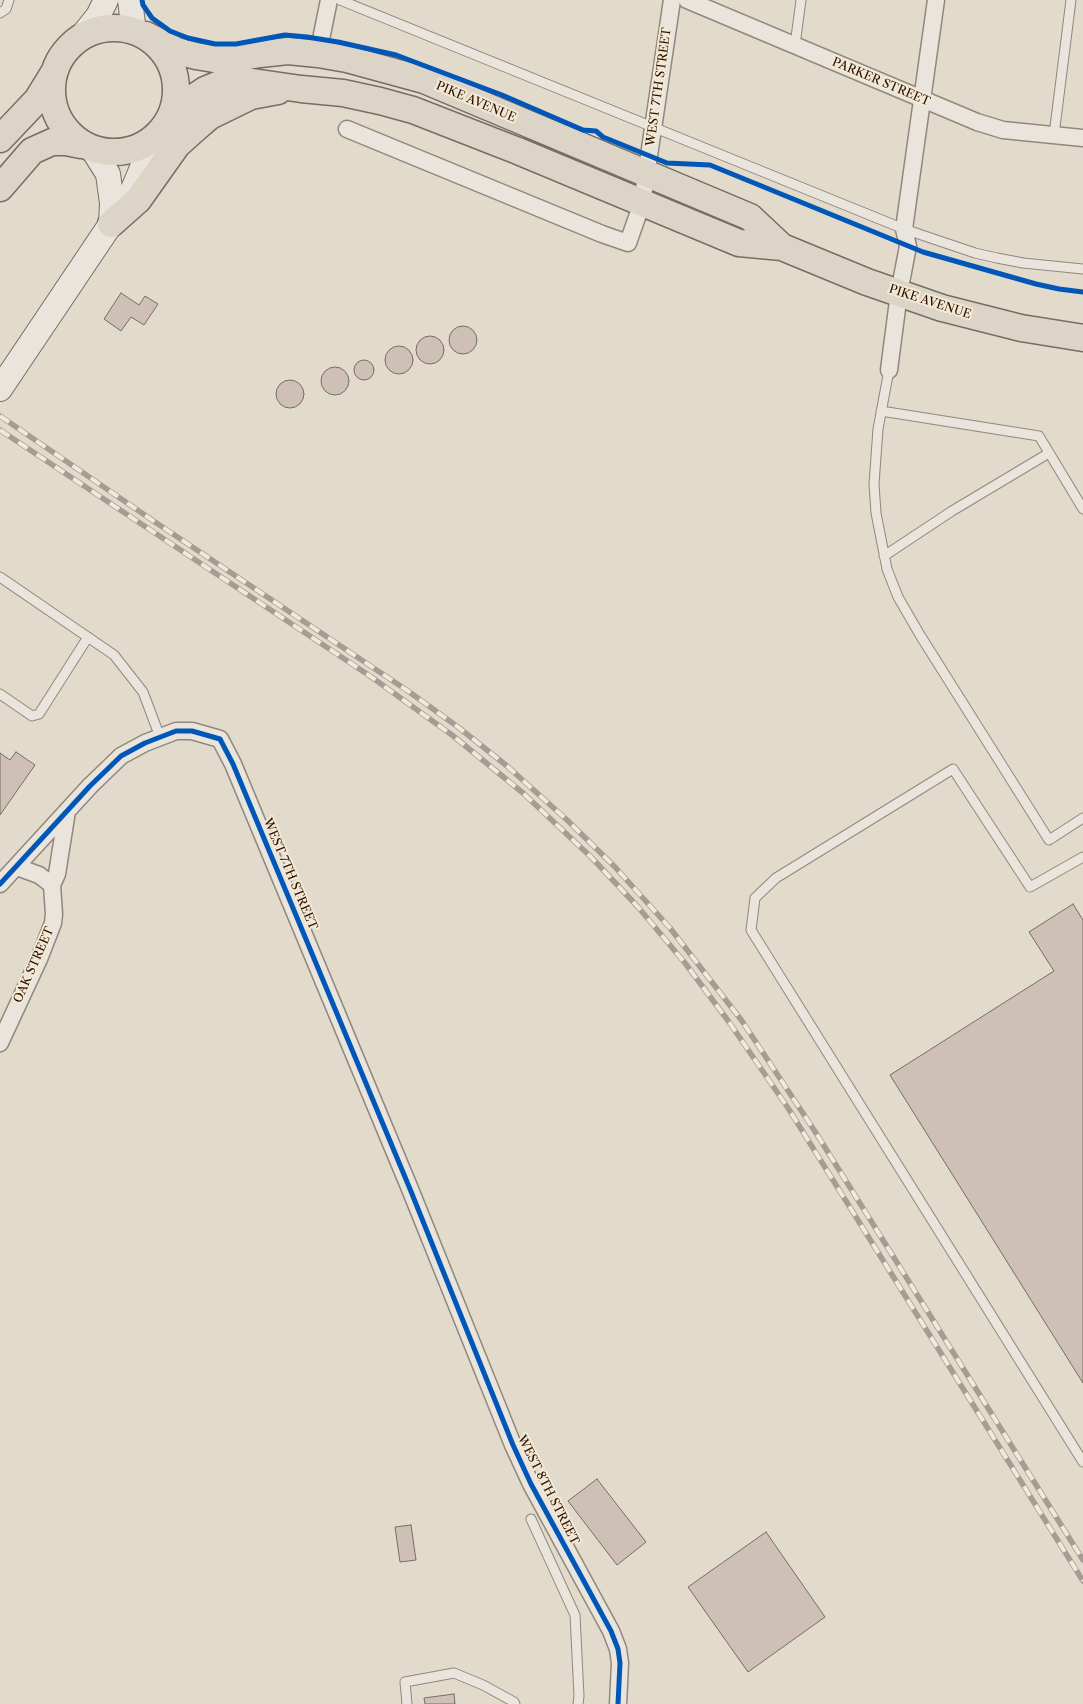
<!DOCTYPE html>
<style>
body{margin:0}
canvas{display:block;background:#e2daca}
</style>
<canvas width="1083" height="1704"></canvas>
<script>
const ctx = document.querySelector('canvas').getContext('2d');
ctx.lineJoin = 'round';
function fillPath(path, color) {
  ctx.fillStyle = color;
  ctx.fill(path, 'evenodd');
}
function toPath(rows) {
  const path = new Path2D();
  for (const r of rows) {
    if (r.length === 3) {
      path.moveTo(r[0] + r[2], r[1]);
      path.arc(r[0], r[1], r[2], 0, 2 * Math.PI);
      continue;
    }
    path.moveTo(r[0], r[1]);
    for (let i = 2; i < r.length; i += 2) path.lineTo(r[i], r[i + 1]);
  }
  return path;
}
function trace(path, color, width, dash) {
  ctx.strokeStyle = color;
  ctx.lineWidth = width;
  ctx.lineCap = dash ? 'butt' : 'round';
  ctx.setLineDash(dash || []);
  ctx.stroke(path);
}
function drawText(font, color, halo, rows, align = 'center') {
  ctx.font = font + ' "Libre Caslon Text",serif';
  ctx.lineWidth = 4;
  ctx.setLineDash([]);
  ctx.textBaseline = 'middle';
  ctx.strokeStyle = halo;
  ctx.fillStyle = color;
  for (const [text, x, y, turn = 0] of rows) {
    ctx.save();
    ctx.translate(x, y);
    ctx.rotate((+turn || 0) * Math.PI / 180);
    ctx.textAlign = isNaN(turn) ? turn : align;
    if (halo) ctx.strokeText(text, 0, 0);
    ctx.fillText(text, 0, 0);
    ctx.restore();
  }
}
const building = toPath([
 [121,293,139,305,145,296,158,304,144,325,131,317,121,331,104,319,121,293],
 [463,340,14],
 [430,350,14],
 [399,360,14],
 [364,370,10],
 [335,381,14],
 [290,394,14],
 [16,752,35,765,0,815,0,753,10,760,16,752],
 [1073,904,1083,920,1083,1383,890,1075,1054,971,1029,932,1073,904],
 [597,1479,646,1542,617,1565,568,1501,597,1479],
 [411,1525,416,1560,400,1562,395,1527,411,1525],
 [766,1532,825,1617,748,1672,688,1587,766,1532],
 [454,1694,455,1704,425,1704,424,1698,454,1694]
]);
fillPath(building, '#cec0b5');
trace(building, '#766d63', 1);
const lane = toPath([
 [340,0,904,229,975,253,997,258,1023,263,1083,269],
 [0,13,6,9,9,0],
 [795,45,801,0],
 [1054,135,1071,0],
 [889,370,878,429,874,484,876,513,887,569,898,597,920,635,1049,840,1083,818],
 [881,411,1039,436,1083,509],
 [884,556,952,511,1049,453],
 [0,577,114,655,143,692,160,737],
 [0,694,32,716,39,714,88,637],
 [1083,857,1030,887,953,769,776,878,755,898,751,930,1083,1462],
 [531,1519,575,1615,579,1696,578,1704],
 [407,1704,405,1682,454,1673,483,1685,514,1702,515,1704]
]);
const street = toPath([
 [687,0,977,122,1003,130,1083,138],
 [318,54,329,0],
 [347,129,602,234,628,243,642,203,672,0],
 [889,370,899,293,908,246,904,229,936,0],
 [17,867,39,875,52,885],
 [0,884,90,786,121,756,145,743,176,731,192,731,220,739,233,764,410,1189,513,1445,531,1484,611,1631,618,1649,620,1663,618,1704],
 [0,1043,39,959,53,923,54,914,52,885,57,874,67,811]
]);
const secondary = toPath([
 [130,0,134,32],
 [82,36,98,16,106,0],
 [93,150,108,174,112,203,111,224],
 [0,389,131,194,155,137]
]);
const primary = toPath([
 [114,90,62],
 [146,35,177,51,196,56,214,59,236,58,260,54,288,51,318,54,347,59,424,80,750,217,782,247],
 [166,126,193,98,205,90,222,83,239,80,301,89,343,93,380,101,413,110,518,151,739,243,782,247,867,282,942,308,1021,328,1083,338],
 [0,139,37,100,53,74],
 [0,188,32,151,52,142,66,142,81,145],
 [111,224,138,200,177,145,196,128,210,116,251,96,278,91]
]);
trace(lane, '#91887d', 11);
trace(street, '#91887d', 19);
trace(secondary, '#766d63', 26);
trace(primary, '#766d63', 29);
trace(lane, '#e9e4dc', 9);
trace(street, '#e9e4dc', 16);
trace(secondary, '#e9e4dc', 24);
trace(primary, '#dcd5c7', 26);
const rail = toPath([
 [0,416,155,522,408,691,458,727,507,766,567,820,615,867,670,928,742,1021,816,1133,1083,1560],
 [0,430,370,676,452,735,523,793,591,857,638,907,685,963,729,1022,788,1108,1083,1581]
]);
trace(rail, '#a39d94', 5.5);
trace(rail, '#f3ead6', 4, [11]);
trace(toPath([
 [142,0,143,5,152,18,170,31,188,38,215,44,236,44,285,35,307,37,338,42,396,55,502,95,583,130,596,131,603,137,667,163,710,165,923,252,1036,284,1059,289,1083,292],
 [0,884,90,786,121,756,145,743,176,731,192,731,220,739,233,764,410,1189,513,1445,531,1484,611,1631,618,1649,620,1663,618,1704]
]), '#0057b8', 5);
drawText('12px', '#2c0d00', '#f3ead6', [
 ["PARKER STREET",881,82,23],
 ["WEST 7TH STREET",659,87,-82],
 ["PIKE AVENUE",476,102,23],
 ["PIKE AVENUE",930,302,18],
 ["WEST 7TH STREET",290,874,67],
 ["OAK STREET",34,965,-66],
 ["WEST 8TH STREET",548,1490,63]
]);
</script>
